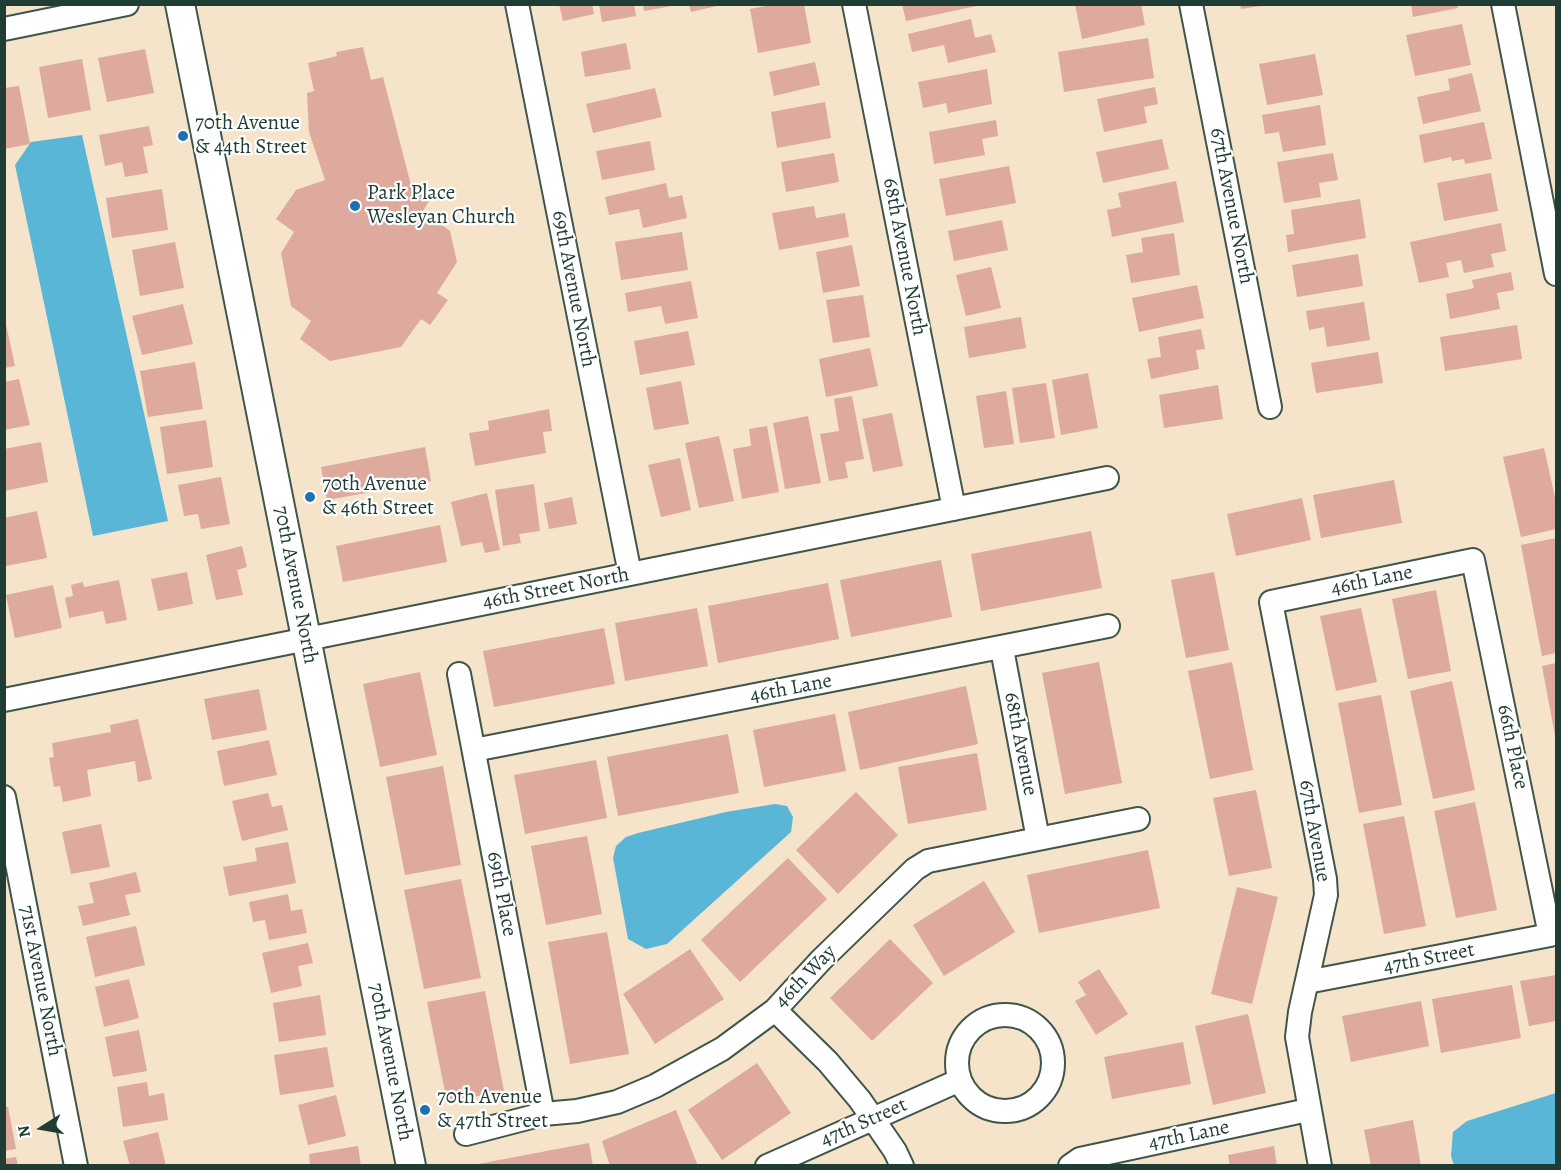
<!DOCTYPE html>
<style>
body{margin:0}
#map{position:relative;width:1561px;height:1170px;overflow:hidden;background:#f5e3ca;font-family:Alegreya,serif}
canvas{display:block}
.frame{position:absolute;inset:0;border:6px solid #1f3d34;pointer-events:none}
.north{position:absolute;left:12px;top:1098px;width:60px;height:60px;-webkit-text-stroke:4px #fff;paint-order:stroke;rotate:259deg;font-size:16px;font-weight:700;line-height:24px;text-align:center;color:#1f3d34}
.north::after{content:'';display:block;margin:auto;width:21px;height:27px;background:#1f3d34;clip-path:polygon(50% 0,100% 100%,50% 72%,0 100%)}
</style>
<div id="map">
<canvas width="1561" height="1170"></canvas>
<div class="frame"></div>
<div class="north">N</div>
</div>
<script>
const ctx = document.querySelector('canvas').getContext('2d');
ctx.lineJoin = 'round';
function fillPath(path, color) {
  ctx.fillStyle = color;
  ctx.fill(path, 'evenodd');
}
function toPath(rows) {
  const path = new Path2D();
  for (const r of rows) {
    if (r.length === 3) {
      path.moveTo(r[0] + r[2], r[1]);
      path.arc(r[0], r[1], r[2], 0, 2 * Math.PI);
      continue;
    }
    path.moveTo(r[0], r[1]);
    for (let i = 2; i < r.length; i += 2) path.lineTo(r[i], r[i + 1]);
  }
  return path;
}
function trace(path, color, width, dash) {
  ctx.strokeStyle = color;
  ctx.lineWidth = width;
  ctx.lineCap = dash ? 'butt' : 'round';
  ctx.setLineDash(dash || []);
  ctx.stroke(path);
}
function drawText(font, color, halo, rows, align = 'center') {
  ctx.font = font + ' Alegreya,serif';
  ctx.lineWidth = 4.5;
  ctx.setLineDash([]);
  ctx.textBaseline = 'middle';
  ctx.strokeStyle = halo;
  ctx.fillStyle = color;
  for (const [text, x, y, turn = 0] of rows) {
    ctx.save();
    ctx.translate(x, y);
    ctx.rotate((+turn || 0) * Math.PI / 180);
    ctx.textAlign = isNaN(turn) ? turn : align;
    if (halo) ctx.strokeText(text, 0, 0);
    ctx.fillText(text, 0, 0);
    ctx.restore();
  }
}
fillPath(toPath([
 [82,135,168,521,93,536,15,165,31,142],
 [775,804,787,806,793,817,791,832,667,944,646,949,628,939,613,858,616,846,626,837,638,833,726,812],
 [1556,1093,1556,1165,1454,1165,1451,1156,1453,1132,1467,1121]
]), '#59b6d7');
fillPath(toPath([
 [559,4,592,4,594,14,563,21],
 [599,4,634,4,636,16,602,22],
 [643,4,671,4,672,6,644,11],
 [689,4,721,4,721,5,691,12],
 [776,4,804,4,811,43,758,53,750,9],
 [902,4,980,4,981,5,906,21],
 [1075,4,1141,4,1145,25,1082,39],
 [1240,4,1260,4,1260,6,1241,9],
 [1411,4,1457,4,1458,8,1413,17],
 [971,19,975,38,991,34,996,52,948,63,944,45,912,52,908,34],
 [1462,24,1471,65,1415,76,1406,35],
 [1148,38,1154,78,1064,92,1058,52],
 [626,43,631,69,585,77,581,52],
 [363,47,371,80,383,77,411,185,429,201,423,211,450,231,457,262,437,293,448,300,430,325,421,319,401,347,330,361,300,339,311,321,291,306,281,253,294,232,276,219,296,190,325,180,309,132,307,93,314,91,308,63,337,56,336,52],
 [145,49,154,93,107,102,98,58],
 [1315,54,1323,95,1267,105,1259,64],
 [82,59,91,110,48,118,39,67],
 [815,62,820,85,774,96,769,72],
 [987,69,992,104,948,113,946,103,923,108,918,82],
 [1472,73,1481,111,1423,124,1417,97,1450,90,1448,79],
 [19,86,30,144,4,149,4,88],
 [1155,87,1158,104,1144,107,1147,123,1104,132,1097,99],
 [655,88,662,117,593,133,586,104],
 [825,102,831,138,777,148,771,112],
 [1320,105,1326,145,1283,152,1279,132,1265,134,1262,115],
 [996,120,998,136,982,139,985,155,934,164,929,132],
 [1484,122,1492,159,1465,164,1464,159,1452,161,1451,157,1424,163,1419,135],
 [149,126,153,145,143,147,148,173,125,177,122,162,105,166,99,135],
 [1162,139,1169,169,1103,183,1096,152],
 [650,141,655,170,602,180,596,151],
 [834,153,839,182,786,192,781,162],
 [1333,153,1338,180,1319,183,1321,197,1284,203,1277,162],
 [1009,166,1016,203,946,216,939,179],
 [1491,173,1498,211,1444,221,1437,183],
 [1176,181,1184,222,1112,237,1107,210,1121,207,1118,193],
 [666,183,669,198,682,195,687,218,643,228,639,209,609,215,605,197],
 [162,189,168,230,112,238,106,198],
 [1360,199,1366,238,1288,252,1286,235,1294,234,1291,210],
 [814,206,816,218,845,213,849,237,779,250,772,213],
 [1002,220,1008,250,954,261,948,231],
 [1501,223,1506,251,1491,254,1494,267,1464,273,1461,260,1446,263,1449,277,1419,283,1410,242],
 [682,232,688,270,621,280,615,242],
 [1174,233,1180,275,1131,283,1126,255,1143,252,1141,238],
 [175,242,184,288,140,296,132,250],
 [852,245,860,286,823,293,816,252],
 [1358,254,1363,286,1297,297,1292,265],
 [991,267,1001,308,966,316,956,275],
 [1511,272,1514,290,1497,293,1500,309,1450,319,1446,294,1474,288,1472,280],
 [691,281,698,318,665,324,661,306,628,312,625,293],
 [1197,285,1204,318,1139,332,1132,298],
 [863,295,870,337,833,343,826,300],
 [1364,302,1370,340,1327,347,1324,327,1309,330,1306,311],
 [183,304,193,344,142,355,132,316],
 [4,315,15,366,4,368],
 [1021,317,1026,348,969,358,964,327],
 [1517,325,1522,359,1445,371,1440,337],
 [1201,329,1205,349,1196,350,1199,369,1151,379,1147,359,1161,357,1158,337],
 [688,331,695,365,640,375,634,341],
 [870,348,878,386,826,397,819,359],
 [1378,352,1383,383,1316,393,1311,363],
 [195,362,203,409,148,417,140,371],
 [1088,373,1098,428,1061,435,1052,380],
 [19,379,30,425,4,430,4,382],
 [681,381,689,424,654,430,646,388],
 [1046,383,1055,438,1020,443,1012,388],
 [1218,385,1223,419,1164,428,1159,395],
 [1006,391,1014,444,984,448,976,396],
 [852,396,864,459,845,462,848,478,829,481,820,434,839,431,834,399],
 [549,409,552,431,543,432,546,453,475,466,469,433,489,430,488,421],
 [892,413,903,466,873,472,862,419],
 [808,416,821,483,785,489,773,423],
 [206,420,213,467,167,474,160,427],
 [767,426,779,492,742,499,733,449,751,446,749,429],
 [719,436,734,501,699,508,685,443],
 [41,442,48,482,4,491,4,449],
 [425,447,431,481,327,500,321,467],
 [1544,448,1556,502,1556,529,1521,537,1503,457],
 [680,458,691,510,661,517,648,465],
 [221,477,230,524,201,529,198,514,184,516,178,485],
 [1394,480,1402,523,1321,538,1313,495],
 [534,484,540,531,519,534,521,543,503,546,495,490],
 [487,493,500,550,485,553,482,542,461,546,451,502],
 [572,497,577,524,549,529,544,503],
 [1302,498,1311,540,1236,556,1227,514],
 [37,511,47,558,6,566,4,518],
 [440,525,447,562,343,582,336,546],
 [1091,531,1102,588,981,611,971,554],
 [1556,538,1556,653,1542,656,1521,545],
 [242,546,247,567,237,570,243,595,216,600,206,555],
 [941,560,952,617,851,637,840,580],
 [187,572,193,604,158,611,151,579],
 [1214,572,1229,650,1186,658,1171,580],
 [119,580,127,620,106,624,103,611,69,618,65,598,73,596,71,585,83,582,84,587],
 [828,583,839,639,718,663,708,606],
 [53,585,62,628,15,638,6,595],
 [1436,590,1451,671,1408,679,1392,599],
 [697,608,708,666,625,681,615,623],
 [1361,608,1377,682,1336,691,1320,616],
 [604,628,615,684,494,707,483,651],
 [1099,662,1122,783,1065,794,1042,673],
 [1232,662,1253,770,1210,779,1188,671],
 [1556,663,1556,736,1555,736,1542,666],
 [420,672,437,755,380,767,363,684],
 [1452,681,1475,790,1433,799,1410,691],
 [966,686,978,744,860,770,848,712],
 [259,689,267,730,212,740,204,699],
 [1381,695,1402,805,1359,813,1338,703],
 [835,714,846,771,764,787,753,730],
 [138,719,152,779,138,782,135,761,87,770,91,796,63,802,60,786,54,787,49,758,54,757,52,743,111,732,110,725],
 [728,734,739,793,618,816,607,757],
 [269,740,277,775,224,786,217,751],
 [977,753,987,810,908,824,898,767],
 [596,760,607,818,525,834,514,775],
 [443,766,461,865,405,875,386,777],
 [1256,790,1272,868,1229,876,1213,798],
 [856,792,898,835,838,894,796,850],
 [268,793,272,807,282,805,288,830,242,841,232,801],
 [1475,802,1497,910,1456,918,1434,811],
 [1404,816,1426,926,1384,934,1363,824],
 [101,824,110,867,71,874,62,832],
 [587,836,602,914,546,925,531,846],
 [288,842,296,883,229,896,223,867,257,861,255,848],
 [1148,850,1160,908,1039,933,1027,875],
 [788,858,827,899,740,982,701,940],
 [136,872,141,892,125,895,130,915,83,926,78,906,94,903,89,883],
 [461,879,481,978,424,989,404,890],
 [984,881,1015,932,944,976,913,925],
 [1237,887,1278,897,1252,1004,1211,994],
 [288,894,291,911,302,909,307,933,269,940,265,920,253,922,249,902],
 [136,926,145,965,95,977,86,937],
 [607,932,629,1054,570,1064,548,942],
 [890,939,933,983,872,1041,830,998],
 [308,943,313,963,298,966,302,986,271,993,262,953],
 [690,949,724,999,655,1044,623,994],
 [1099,969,1128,1014,1096,1035,1075,1001,1086,995,1078,982],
 [1556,975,1556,1021,1529,1026,1520,981],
 [129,979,139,1018,104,1027,95,987],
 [1512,985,1521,1038,1441,1053,1432,999],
 [485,991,504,1091,447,1102,427,1002],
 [320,995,326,1035,279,1042,273,1003],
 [1421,1001,1429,1046,1351,1062,1342,1016],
 [1248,1014,1266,1093,1213,1105,1195,1026],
 [139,1030,147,1071,113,1077,105,1037],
 [1183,1042,1191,1084,1112,1099,1104,1057],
 [327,1047,334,1087,280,1095,274,1055],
 [757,1063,791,1113,722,1160,688,1110],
 [147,1082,149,1096,164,1093,168,1120,123,1127,117,1087],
 [336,1095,346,1136,308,1145,298,1105],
 [4,1107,8,1107,16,1149,4,1151],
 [676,1110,698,1166,610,1166,602,1141],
 [1413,1120,1421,1166,1371,1166,1364,1130],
 [158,1132,166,1166,130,1166,123,1141],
 [589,1143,593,1166,478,1166,478,1164],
 [358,1146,361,1166,310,1166,309,1154],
 [1274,1146,1277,1166,1230,1166,1228,1155],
 [16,1157,18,1166,4,1166,4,1159]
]), '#ddaa9d');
const minor = toPath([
 [517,4,630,574],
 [854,4,954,509],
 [1191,4,1270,407],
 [1503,4,1556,274],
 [4,29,127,4],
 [1002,649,1038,839],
 [459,674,543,1114],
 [4,700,1107,478],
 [474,750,1108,626],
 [4,797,76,1166],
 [1307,982,1550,935,1473,560,1271,602,1325,879,1326,895,1300,1012,1297,1037,1320,1166],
 [775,1010,828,1062,860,1100,895,1151,902,1166],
 [1005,1063,48],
 [466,1134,543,1114,577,1111,617,1102,655,1086,722,1049,775,1010,821,960,915,869,928,861,1138,819],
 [767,1166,960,1080],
 [1070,1166,1080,1159,1308,1110]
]);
const tertiary = toPath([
 [180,4,411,1166]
]);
trace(minor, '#3f564a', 26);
trace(tertiary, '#3f564a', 32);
trace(minor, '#fff', 22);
trace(tertiary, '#fff', 28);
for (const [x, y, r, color] of [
 [183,136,6,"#1f6fb2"],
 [355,206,6,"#1f6fb2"],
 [310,497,6,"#1f6fb2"],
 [425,1110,6,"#1f6fb2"]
]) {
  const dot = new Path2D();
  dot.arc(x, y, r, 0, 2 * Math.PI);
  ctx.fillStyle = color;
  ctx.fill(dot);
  trace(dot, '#fff', 2);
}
drawText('21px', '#1f3d34', '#fff', [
 ["70th Avenue",195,124],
 ["& 44th Street",195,148],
 ["Park Place",367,194],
 ["Wesleyan Church",367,218],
 ["70th Avenue",322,485],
 ["& 46th Street",322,509],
 ["70th Avenue",437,1098],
 ["& 47th Street",437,1122]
], 'left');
drawText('21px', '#1f3d34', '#fff', [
 ["67th Avenue North",1231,206,79],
 ["68th Avenue North",904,257,79],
 ["69th Avenue North",573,289,79],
 ["46th Lane",1372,581,-12],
 ["70th Avenue North",295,585,79],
 ["46th Street North",556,589,-11],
 ["46th Lane",791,689,-11],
 ["68th Avenue",1020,744,79],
 ["66th Place",1512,747,78],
 ["67th Avenue",1314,831,80],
 ["69th Place",501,894,79],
 ["47th Street",1429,959,-11],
 ["46th Way",806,977,-46],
 ["71st Avenue North",40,981,79],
 ["70th Avenue North",390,1062,79],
 ["47th Street",864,1123,-24],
 ["47th Lane",1189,1136,-12]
]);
</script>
